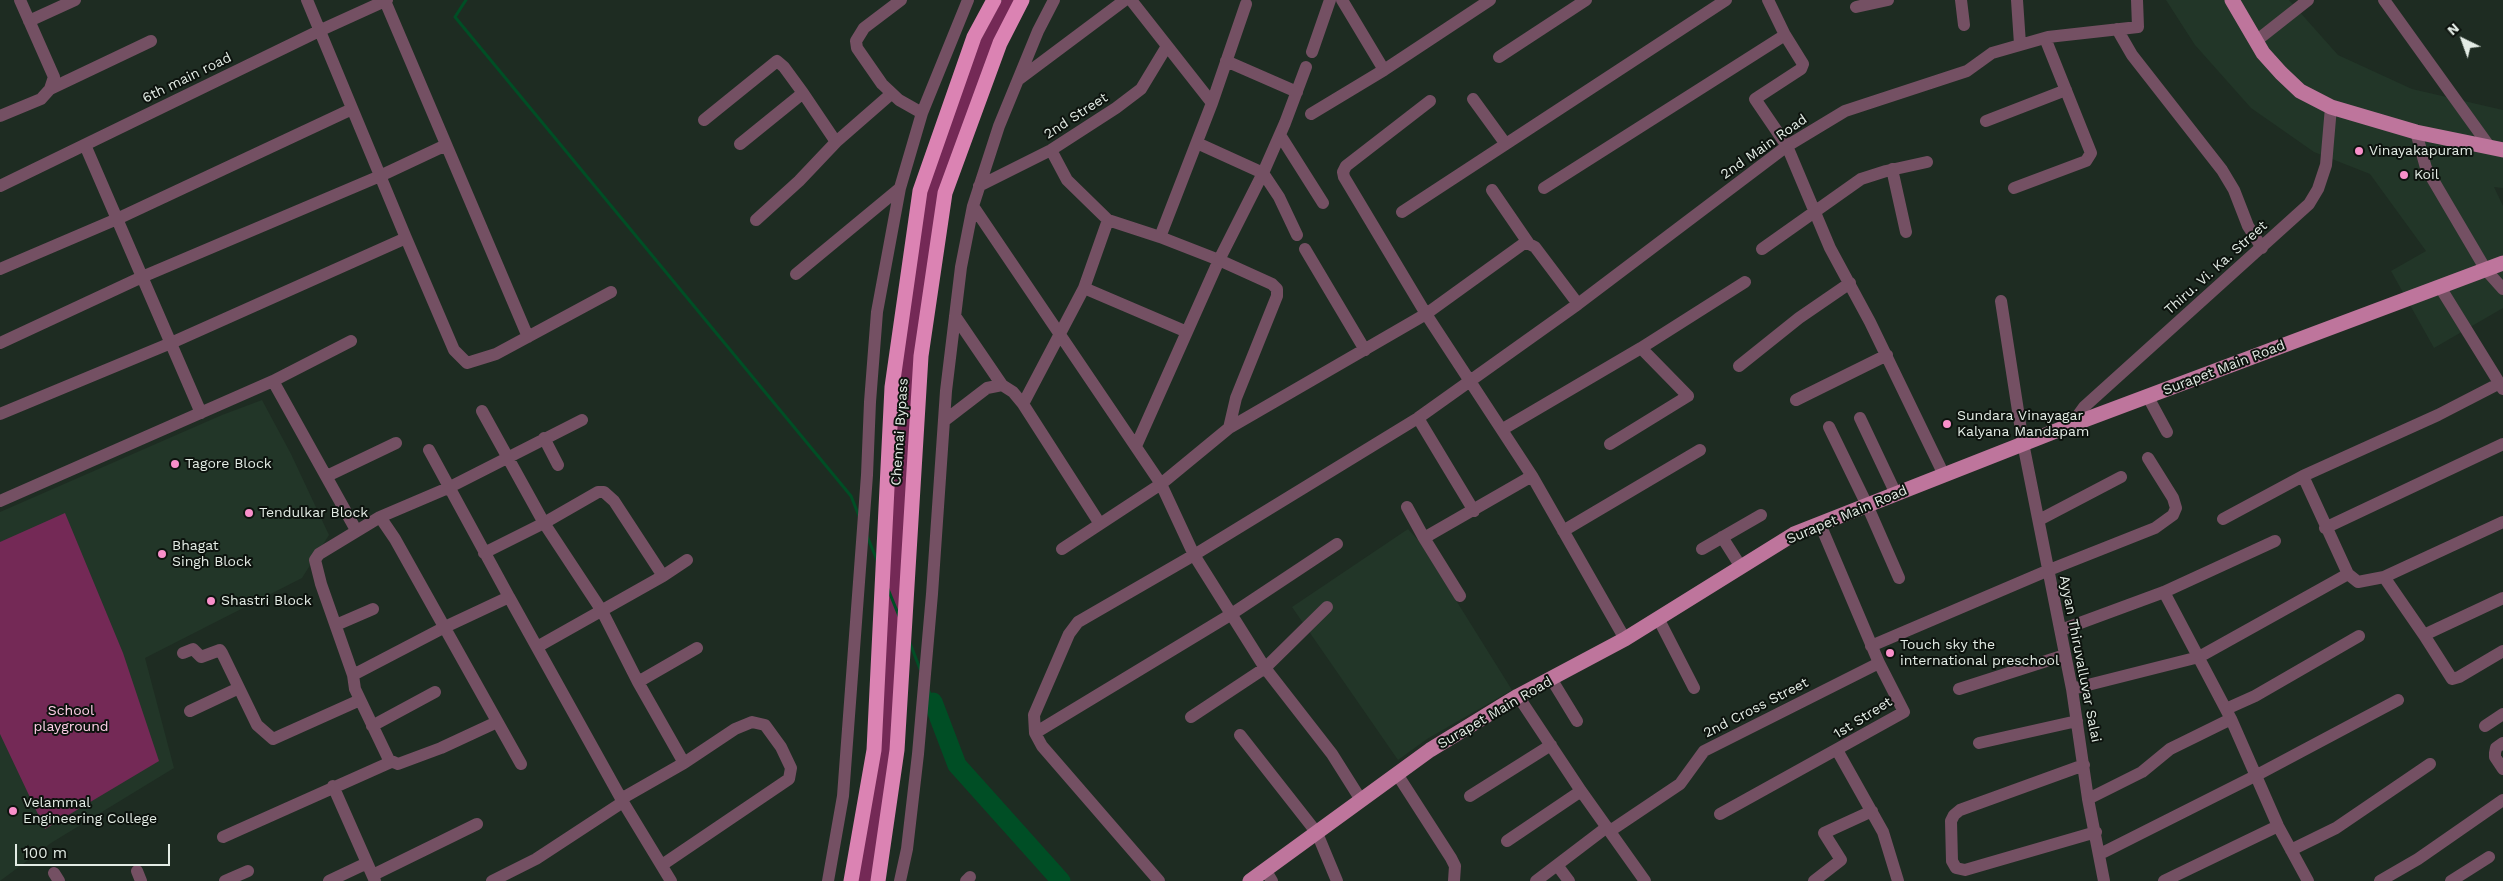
<!DOCTYPE html>
<style>
body{margin:0}
#map{position:relative;width:2503px;height:881px;overflow:hidden;background:#1e2c22;font-family:"Work Sans",sans-serif}
canvas{display:block}
.north{position:absolute;left:2438px;top:15px;width:50px;height:50px;-webkit-text-stroke:4px #0d130e;paint-order:stroke;rotate:318deg;font-size:14px;font-weight:700;line-height:20px;text-align:center;color:#e3ece5}
.north::after{content:'';display:block;margin:auto;width:18px;height:22px;background:#e3ece5;clip-path:polygon(50% 0,100% 100%,50% 72%,0 100%)}
.scale{position:absolute;left:15px;top:844px;width:155px;height:22px;box-sizing:border-box;border:2px solid #e3ece5;border-top:0;padding-left:6px;font-size:15px;line-height:18px;white-space:nowrap;color:#e3ece5;-webkit-text-stroke:4px #0d130e;paint-order:stroke}
</style>
<div id="map">
<canvas width="2503" height="881"></canvas>
<div class="north">N</div>
<div class="scale">100 m</div>
</div>
<script>
const ctx = document.querySelector('canvas').getContext('2d');
ctx.lineJoin = 'round';
function fillPath(path, color) {
  ctx.fillStyle = color;
  ctx.fill(path, 'evenodd');
}
function toPath(rows) {
  const path = new Path2D();
  for (const r of rows) {
    path.moveTo(r[0], r[1]);
    for (let i = 2; i < r.length; i += 2) path.lineTo(r[i], r[i + 1]);
  }
  return path;
}
function trace(path, color, width, dash) {
  ctx.strokeStyle = color;
  ctx.lineWidth = width;
  ctx.lineCap = dash ? 'butt' : 'round';
  ctx.setLineDash(dash || []);
  ctx.stroke(path);
}
function drawText(font, color, halo, rows, align = 'center') {
  ctx.font = font + ' "Work Sans",sans-serif';
  ctx.lineWidth = 4;
  ctx.setLineDash([]);
  ctx.textBaseline = 'middle';
  ctx.strokeStyle = halo;
  ctx.fillStyle = color;
  for (const [text, x, y, turn = 0] of rows) {
    ctx.save();
    ctx.translate(x, y);
    ctx.rotate((+turn || 0) * Math.PI / 180);
    ctx.textAlign = isNaN(turn) ? turn : align;
    if (halo) ctx.strokeText(text, 0, 0);
    ctx.fillText(text, 0, 0);
    ctx.restore();
  }
}
fillPath(toPath([
 [2166,0,2289,0,2338,55,2412,89,2503,110,2503,188,2494,187,2503,206,2503,308,2434,348,2391,271,2426,251,2370,174,2314,152,2251,108,2195,45],
 [262,400,291,454,329,535,302,578,145,658,174,768,51,843,0,881,0,512,222,415],
 [1408,529,1419,541,1512,690,1427,739,1398,760,1292,607]
]), '#223628');
fillPath(toPath([
 [1002,0,1017,0,941,189,893,752,872,881,856,881,898,385,922,195,977,47],
 [65,513,123,653,159,761,45,829,0,734,0,542]
]), '#742956');
trace(toPath([
 [466,0,455,17,851,496,859,516],
 [867,536,877,560],
 [888,589,899,616],
 [910,643,920,669],
 [928,689,933,702]
]), '#004e25', 3);
trace(toPath([
 [933,702,957,765,1061,881]
]), '#004e25', 19);
trace(toPath([
 [307,0,406,238,454,350,467,363,496,354,611,292],
 [901,0,864,28,856,41,857,48,882,84,899,100,922,113],
 [1342,0,1384,70,1490,0],
 [1961,0,1964,25],
 [2017,0,2020,44],
 [2384,0,2489,146],
 [385,1,528,337],
 [1856,7,1888,0],
 [29,21,75,0],
 [2117,29,2132,55,2222,170,2234,190,2248,226,2262,248],
 [1785,35,1803,64,1801,69,1755,99,1787,146,1830,248,1870,322,1944,475],
 [2256,41,2308,0],
 [1312,52,1330,0],
 [1499,57,1586,0],
 [1226,61,1297,92],
 [1018,80,1125,0],
 [50,89,151,41],
 [1473,99,1505,143],
 [1430,101,1346,166,1343,172,1344,177,1426,314,1523,244,1529,244,1535,247,1578,304],
 [1212,103,1246,4],
 [1311,114,1384,70],
 [0,116,41,99,50,89,54,77,20,0],
 [704,120,777,61,784,67,803,93,836,142],
 [1986,121,2066,90],
 [2416,132,2426,168,2486,270,2503,289],
 [1280,135,1323,203],
 [1197,143,1263,173,1279,197,1297,235],
 [740,144,803,93],
 [85,145,201,413],
 [1051,150,1067,180,1108,220,1160,237,1212,103,1131,0],
 [1892,169,1906,232],
 [0,186,321,30,387,0],
 [979,186,1051,150,1116,108,1141,89,1167,46],
 [1544,188,1785,35,1768,0],
 [2014,188,2086,161,2091,153,2045,38],
 [1492,190,1529,244],
 [973,206,1161,484,1194,555,1265,668,1332,754,1361,800],
 [1402,212,1726,0],
 [756,220,799,181,836,142,891,94],
 [1160,237,1219,260,1263,173,1285,123,1306,67],
 [1305,249,1365,350],
 [1762,249,1861,179,1886,171,1927,162],
 [0,269,117,219,352,109],
 [796,274,900,188],
 [2440,287,2503,389],
 [1084,288,1187,332],
 [2001,301,2023,443,2072,689,2088,799,2104,881],
 [955,316,1002,385],
 [0,343,142,277,380,176,446,145],
 [1739,366,1799,318,1850,283],
 [273,381,356,530],
 [2148,397,2167,432],
 [1796,400,1887,355],
 [1023,404,1084,288,1108,220],
 [482,411,544,523,602,611,638,682,684,763,621,799],
 [0,414,171,343,406,238],
 [1418,418,1474,511],
 [1860,418,1896,494],
 [944,421,987,388,1002,385,1013,392,1023,404,1100,524],
 [2071,425,2084,407,2309,204,2318,189,2326,165,2331,107],
 [1829,427,1867,505,1899,578],
 [1503,429,1641,348,1745,282],
 [544,438,558,465],
 [1610,444,1688,396,1641,348],
 [1136,446,1219,260,1272,284,1277,289,1277,296,1236,398,1229,428],
 [327,476,396,443],
 [2303,476,2348,574],
 [0,501,273,381,351,341],
 [1407,507,1424,538,1532,476],
 [380,517,395,539,521,764],
 [2223,519,2303,476,2438,415,2500,383],
 [2039,520,2121,477],
 [2325,528,2503,444],
 [1563,531,1700,450],
 [1722,537,1741,567],
 [1424,538,1460,596],
 [1062,549,1161,484,1229,428,1426,314,1532,476,1625,639],
 [1702,549,1761,515],
 [484,553,544,523,598,492,604,492,614,501,663,576],
 [2384,577,2424,635],
 [2164,592,2231,719,2278,826,2308,881],
 [2503,598,2424,635,2452,679,2459,677,2503,651],
 [1658,618,1694,688],
 [336,625,373,609],
 [2061,630,2164,592,2275,541],
 [1871,646,2049,570,2155,528,2173,515,2176,508,2173,498,2148,458],
 [537,647,663,576,687,560],
 [183,653,193,649,201,657,220,650,222,653,257,725,273,739,360,700],
 [353,675,445,627,509,597,429,450],
 [1552,680,1577,721],
 [638,682,697,648],
 [1959,689,2065,655],
 [2072,689,2199,657,2348,574,2358,582,2384,577,2503,522],
 [1518,696,1581,791,1645,881],
 [2226,709,2255,696,2359,636],
 [190,711,239,688],
 [1191,717,1265,668,1327,607],
 [497,722,441,748,398,764,389,760,355,689,353,675,321,584,315,560,319,554,380,517,448,488,582,420],
 [372,726,435,692],
 [2485,726,2503,714],
 [1035,733,1230,615,1337,544],
 [1240,735,1317,833,1337,881],
 [1979,743,2077,721],
 [2503,743,2496,748,2495,753,2495,757,2503,769],
 [1837,750,1883,832,1898,881],
 [2084,765,1960,810,1954,815,1951,821,1952,861,1956,868,1965,870,2096,832],
 [1397,774,1451,858,1455,866,1454,881],
 [333,786,375,881],
 [1470,796,1551,745],
 [2088,799,2142,772,2170,749,2231,719],
 [623,802,671,881],
 [1720,814,1904,712,1879,663,1820,524],
 [1610,831,1680,784,1704,751,1879,663],
 [223,837,391,762],
 [1507,841,1581,791],
 [2291,850,2336,828,2430,764],
 [2100,854,2257,775,2398,700],
 [662,865,789,779,791,768,781,747,765,725,752,722,735,729,684,763],
 [1557,865,1569,881],
 [137,871,141,881],
 [1266,871,1272,881],
 [54,873,59,881],
 [373,875,477,824],
 [225,881,248,871],
 [329,881,367,863],
 [492,881,536,859,623,802,509,597],
 [828,881,843,796,867,475,870,402,877,312,900,188,922,113,968,0],
 [900,881,907,849,918,754,932,594,946,391,961,267,973,206,999,126,1038,31,1054,0],
 [966,881,970,877],
 [1159,881,1042,746,1035,733,1034,715,1069,634,1078,622,1194,555,1418,418,1578,304,1787,146,1845,111,1967,71,1992,53,2048,37,2138,27,2137,0],
 [1536,881,1607,827],
 [1814,881,1841,860,1824,833,1872,811],
 [2164,881,2278,826],
 [2380,881,2418,859,2503,800],
 [2451,881,2489,857]
]), '#745063', 12);
trace(toPath([
 [2232,0,2263,53,2281,73,2300,91,2331,107,2416,132,2503,150],
 [1250,881,1430,750,1518,696,1625,639,1794,534,2071,425,2503,263]
]), '#be759c', 15);
trace(toPath([
 [851,881,874,750,892,387,920,191,974,37,994,0],
 [878,881,897,750,921,356,945,193,1000,43,1022,0]
]), '#db83b3', 15);
for (const [x, y, r, color] of [
 [2359,151,5,"#f98fca"],
 [2404,175,5,"#f98fca"],
 [1947,424,5,"#f98fca"],
 [175,464,5,"#f98fca"],
 [249,513,5,"#f98fca"],
 [162,554,5,"#f98fca"],
 [211,601,5,"#f98fca"],
 [1890,653,5,"#f98fca"],
 [13,811,5,"#f98fca"]
]) {
  const dot = new Path2D();
  dot.arc(x, y, r, 0, 2 * Math.PI);
  ctx.fillStyle = color;
  ctx.fill(dot);
  trace(dot, '#0d130e', 2);
}
drawText('14px', '#e3ece5', '#0d130e', [
 ["6th main road",187,78,-26],
 ["2nd Street",1076,116,-33],
 ["2nd Main Road",1764,147,-35],
 ["Thiru. Vi. Ka. Street",2216,268,-42],
 ["Surapet Main Road",2224,368,-21],
 ["Chennai Bypass",900,432,-86],
 ["Surapet Main Road",1847,515,-23],
 ["Ayyan Thiruvalluvar Salai",2080,659,79],
 ["2nd Cross Street",1756,708,-27],
 ["Surapet Main Road",1495,713,-30],
 ["1st Street",1863,718,-32]
]);
drawText('14px', '#e3ece5', '#0d130e', [
 ["Vinayakapuram",2369,151],
 ["Koil",2414,175],
 ["Sundara Vinayagar",1957,416],
 ["Kalyana Mandapam",1957,432],
 ["Tagore Block",185,464],
 ["Tendulkar Block",259,513],
 ["Bhagat",172,546],
 ["Singh Block",172,562],
 ["Shastri Block",221,601],
 ["Touch sky the",1900,645],
 ["international preschool",1900,661],
 ["Velammal",23,803],
 ["Engineering College",23,819]
], 'left');
drawText('14px', '#fecfe7', '#0d130e', [
 ["School",71,711],
 ["playground",71,727]
]);
</script>
